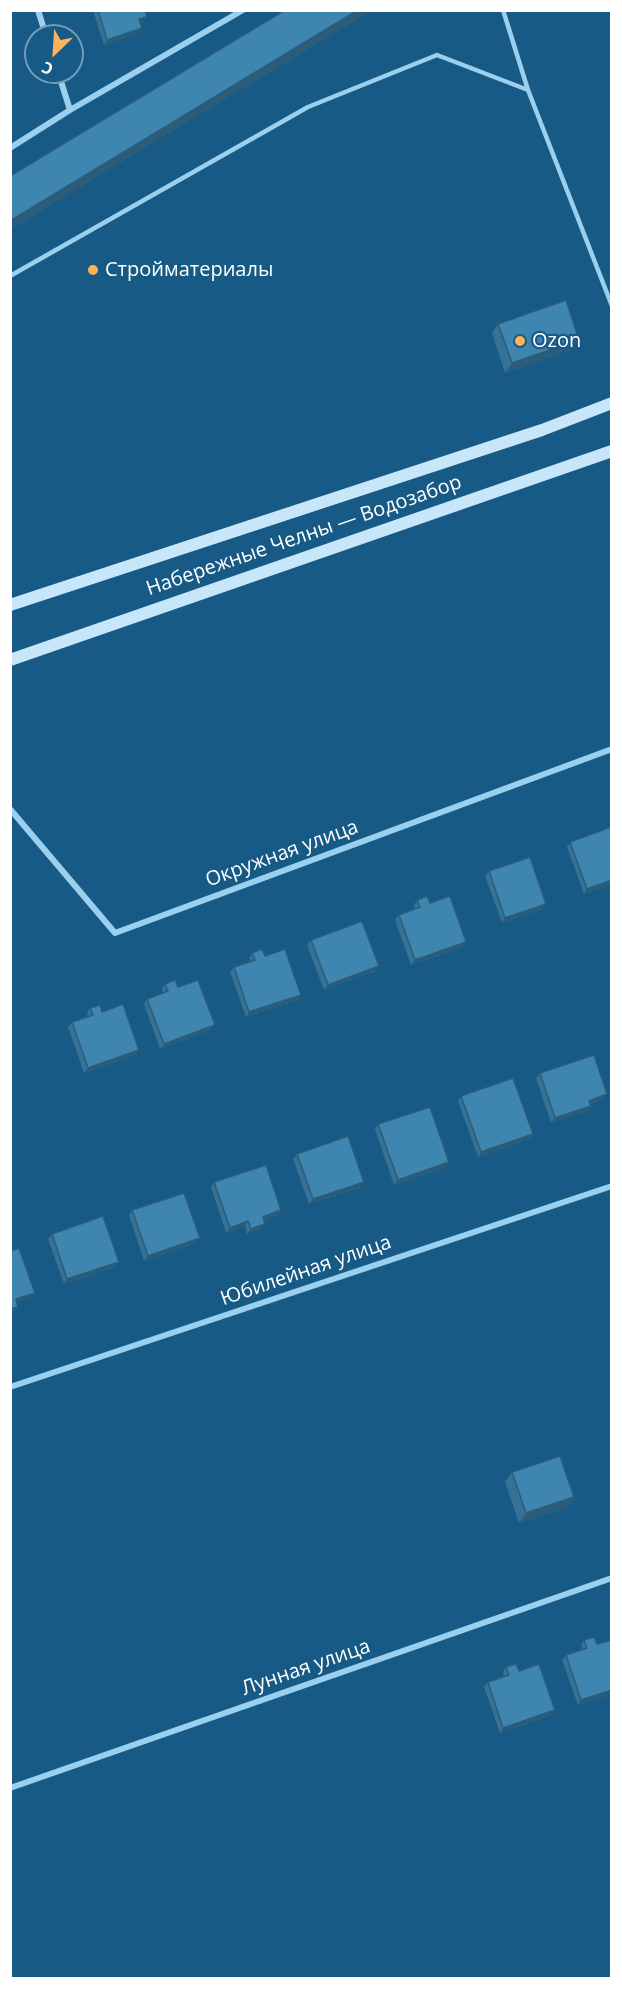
<!DOCTYPE html>
<meta charset="utf-8">
<style>
body{margin:0}
#map{position:relative;width:622px;height:1989px;overflow:hidden;background:#165a85;font-family:"Open Sans",sans-serif}
canvas{display:block}
.frame{position:absolute;inset:0;border:12px solid #fff;pointer-events:none}
.north{position:absolute;left:24px;top:24px;width:60px;height:60px;box-sizing:border-box;background:#165a85;border:2px solid #739cb6;border-radius:50%;rotate:205deg;font-size:16px;font-weight:700;line-height:24px;text-align:center;color:#fff}
.north::after{content:'';display:block;margin:auto;width:21px;height:27px;background:#ffb257;clip-path:polygon(50% 0,100% 100%,50% 72%,0 100%)}
</style>
<div id="map">
<canvas width="622" height="1989"></canvas>
<div class="frame"></div>
<div class="north">С</div>
</div>
<script>
const ctx = document.querySelector('canvas').getContext('2d');
ctx.lineJoin = 'round';
function toPath(rows) {
  const path = new Path2D();
  for (const r of rows) {
    path.moveTo(r[0], r[1]);
    for (let i = 2; i < r.length; i += 2) path.lineTo(r[i], r[i + 1]);
  }
  return path;
}
function trace(path, color, width, dash) {
  ctx.strokeStyle = color;
  ctx.lineWidth = width;
  ctx.lineCap = dash ? 'butt' : 'round';
  ctx.setLineDash(dash || []);
  ctx.stroke(path);
}
function fillPath(path, color) {
  ctx.fillStyle = color;
  ctx.fill(path, 'evenodd');
}
function drawText(font, color, halo, rows, align = 'center') {
  ctx.font = font + ' "Open Sans",sans-serif';
  ctx.lineWidth = 4.5;
  ctx.setLineDash([]);
  ctx.textBaseline = 'middle';
  ctx.strokeStyle = halo;
  ctx.fillStyle = color;
  for (const [text, x, y, turn = 0] of rows) {
    ctx.save();
    ctx.translate(x, y);
    ctx.rotate((+turn || 0) * Math.PI / 180);
    ctx.textAlign = isNaN(turn) ? turn : align;
    if (halo) ctx.strokeText(text, 0, 0);
    ctx.fillText(text, 0, 0);
    ctx.restore();
  }
}
trace(toPath([
 [503,10,528,90],
 [10,276,308,107,437,55,528,90,612,306]
]), '#9bcfee', 4.5);
trace(toPath([
 [38,10,46,36],
 [58,72,70,110],
 [10,148,70,110,243,10],
 [10,809,115,933,612,749],
 [10,1387,612,1186],
 [10,1788,612,1578]
]), '#9bcfee', 6);
trace(toPath([
 [10,605,542,430,612,403],
 [10,660,612,451]
]), '#c8e6fa', 12);
fillPath(toPath([
 [93,10,145,10,147,17,144,21,140,23,142,28,138,33,104,45],
 [498,324,573,349,505,373,492,333],
 [612,828,612,884,584,894,567,847,570,842],
 [489,871,543,909,502,923,485,876],
 [417,900,430,903,466,942,463,947,411,965,395,920,399,915,415,909,414,905],
 [311,940,375,971,324,990,307,945],
 [252,953,265,956,301,995,298,1000,246,1017,230,972,234,967,250,961,249,958],
 [165,984,178,987,211,1030,160,1049,144,1004,147,999,163,993,162,989],
 [90,1008,102,1012,139,1050,135,1055,84,1073,68,1027,72,1022,88,1017,87,1013],
 [540,1073,603,1099,590,1104,591,1106,587,1111,551,1123,536,1078],
 [461,1096,533,1134,529,1139,478,1157,458,1101],
 [378,1124,449,1162,446,1167,394,1185,375,1129],
 [297,1154,361,1187,309,1204,293,1159],
 [214,1182,281,1210,278,1215,264,1220,261,1229,247,1234,245,1226,226,1233,211,1187],
 [132,1210,196,1243,144,1261,129,1215],
 [52,1234,115,1267,64,1284,48,1239],
 [512,1472,574,1497,567,1507,519,1523,505,1482],
 [584,1640,597,1644,612,1640,612,1694,578,1705,562,1660,566,1655,582,1649,581,1645],
 [506,1667,519,1671,552,1715,500,1733,484,1687,488,1682,504,1676,503,1672]
]), '#357296');
fillPath(toPath([
 [358,10,373,10,10,230,10,221],
 [147,17,144,21,135,24,139,19],
 [142,28,138,33,104,45,107,40],
 [579,340,573,349,505,373,512,363],
 [612,880,612,884,584,894,587,889],
 [546,904,543,909,502,923,505,918],
 [466,942,463,947,411,965,415,960],
 [379,966,375,971,324,990,328,985],
 [301,995,298,1000,246,1017,249,1012],
 [215,1025,211,1030,160,1049,164,1044],
 [139,1050,135,1055,84,1073,88,1068],
 [607,1094,603,1099,585,1105,589,1101],
 [591,1106,587,1111,551,1123,555,1118],
 [533,1134,529,1139,478,1157,481,1152],
 [449,1162,446,1167,394,1185,398,1180],
 [364,1182,361,1187,309,1204,313,1199],
 [281,1210,278,1215,259,1222,263,1217],
 [248,1221,245,1226,226,1233,230,1228],
 [265,1224,261,1229,247,1234,251,1229],
 [200,1238,196,1243,144,1261,148,1256],
 [119,1262,115,1267,64,1284,67,1279],
 [35,1293,31,1298,12,1304,16,1299],
 [18,1307,15,1312,10,1313,10,1309],
 [574,1497,567,1507,519,1523,526,1513],
 [612,1690,612,1694,578,1705,581,1700],
 [555,1710,552,1715,500,1733,503,1728]
]), '#2b5d7a');
const building = toPath([
 [98,10,145,10,147,17,139,19,142,28,107,40,98,10],
 [285,10,358,10,10,221,10,176,285,10],
 [566,300,579,340,512,363,498,324,566,300],
 [611,827,612,880,587,889,570,842,611,827],
 [530,857,546,904,505,918,489,871,530,857],
 [427,896,430,903,450,896,466,942,415,960,399,915,420,907,417,900,427,896],
 [362,921,379,966,328,985,311,940,362,921],
 [262,949,265,956,285,949,301,995,249,1012,234,967,255,960,252,953,262,949],
 [175,980,178,987,198,980,215,1025,164,1044,147,999,168,991,165,984,175,980],
 [123,1004,139,1050,88,1068,72,1022,93,1015,90,1008,100,1005,102,1012,123,1004],
 [594,1055,607,1094,589,1101,591,1106,555,1118,540,1073,594,1055],
 [513,1078,533,1134,481,1152,461,1096,513,1078],
 [430,1107,449,1162,398,1180,378,1124,430,1107],
 [348,1136,364,1182,313,1199,297,1154,348,1136],
 [266,1165,281,1210,263,1217,265,1224,251,1229,248,1221,230,1228,214,1182,266,1165],
 [184,1193,200,1238,148,1256,132,1210,184,1193],
 [103,1216,119,1262,67,1279,52,1234,103,1216],
 [19,1248,35,1293,16,1299,18,1307,10,1309,10,1251,19,1248],
 [560,1456,574,1497,526,1513,512,1472,560,1456],
 [594,1637,597,1644,612,1640,612,1690,581,1700,566,1655,587,1648,584,1640,594,1637],
 [516,1664,519,1671,539,1664,555,1710,503,1728,488,1682,509,1675,506,1667,516,1664]
]);
fillPath(building, '#3e85af');
trace(building, '#2b5d7a', 1.5);
for (const [x, y, r, color] of [
 [93,270,6,"#ffb257"],
 [520,341,6,"#ffb257"]
]) {
  const dot = new Path2D();
  dot.arc(x, y, r, 0, 2 * Math.PI);
  ctx.fillStyle = color;
  ctx.fill(dot);
  trace(dot, '#165a85', 2);
}
drawText('20px', '#fff', '#165a85', [
 ["Стройматериалы",105,270],
 ["Ozon",532,341]
], 'left');
drawText('20px', '#fff', '#165a85', [
 ["Набережные Челны — Водозабор",304,536,-19],
 ["Окружная улица",282,854,-20],
 ["Юбилейная улица",306,1271,-19],
 ["Лунная улица",306,1668,-19]
]);
</script>
